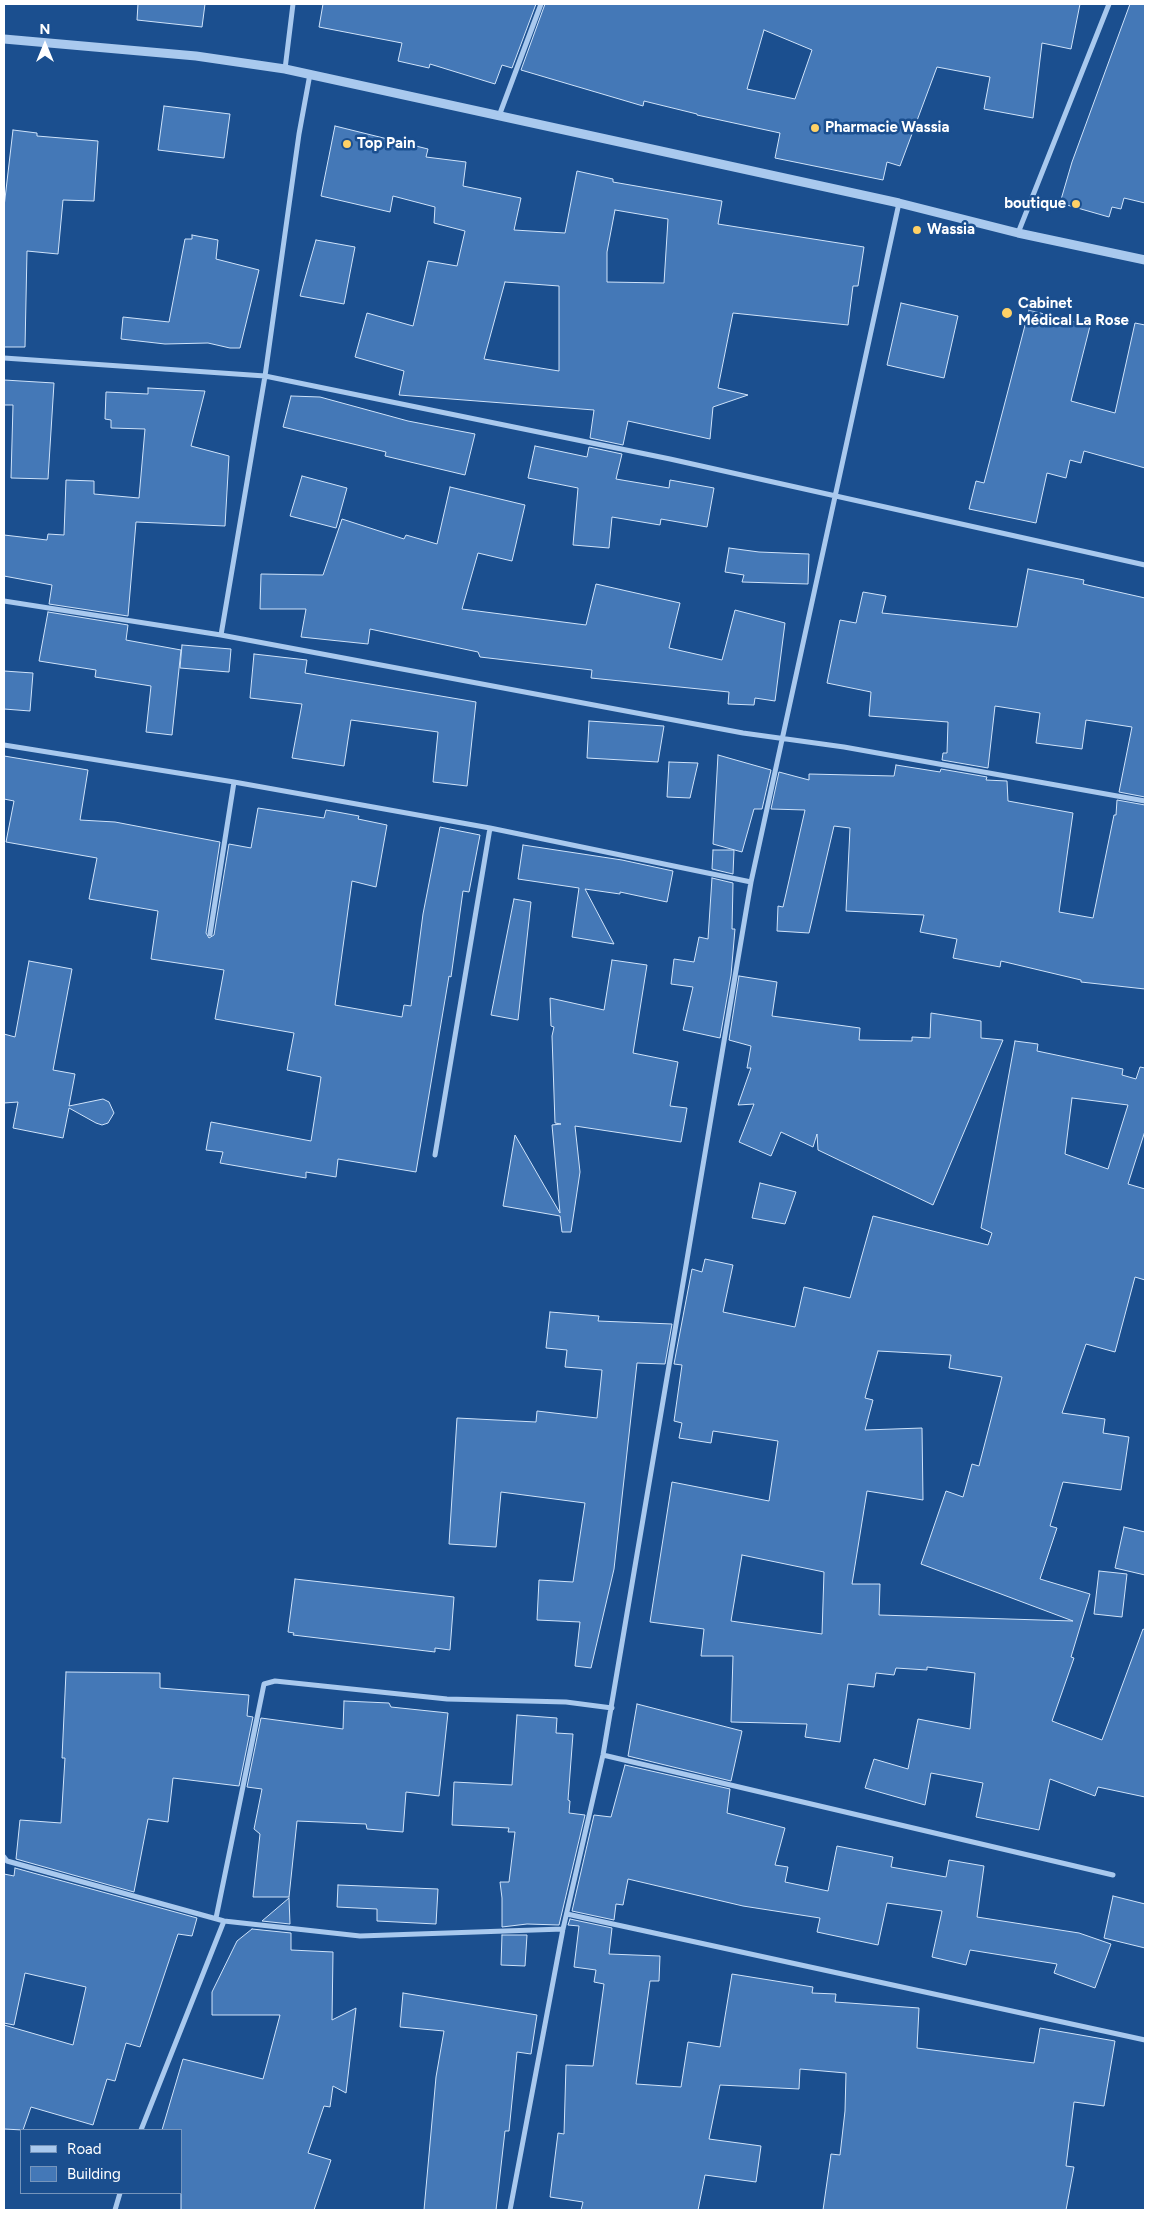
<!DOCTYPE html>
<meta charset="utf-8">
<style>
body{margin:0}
#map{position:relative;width:1149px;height:2214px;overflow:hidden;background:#1b4f8f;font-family:Figtree,sans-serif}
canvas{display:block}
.frame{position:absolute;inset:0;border:5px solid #fff;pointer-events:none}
.legend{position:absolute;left:20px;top:2129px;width:162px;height:65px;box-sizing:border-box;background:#1b4f8f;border:1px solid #7695bc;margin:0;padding:6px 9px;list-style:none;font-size:15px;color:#fff}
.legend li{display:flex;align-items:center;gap:10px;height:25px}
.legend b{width:25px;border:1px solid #7695bc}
.north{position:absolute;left:20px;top:20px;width:50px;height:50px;-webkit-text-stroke:4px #1b4f8f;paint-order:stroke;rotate:0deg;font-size:14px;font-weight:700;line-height:20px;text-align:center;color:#fff}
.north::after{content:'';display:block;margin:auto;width:18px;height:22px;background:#fff;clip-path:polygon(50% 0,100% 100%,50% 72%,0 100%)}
</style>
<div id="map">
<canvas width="1149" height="2214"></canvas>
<div class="frame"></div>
<ul class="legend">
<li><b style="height:6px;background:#a9c9ee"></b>Road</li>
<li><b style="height:14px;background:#4478b7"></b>Building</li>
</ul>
<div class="north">N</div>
</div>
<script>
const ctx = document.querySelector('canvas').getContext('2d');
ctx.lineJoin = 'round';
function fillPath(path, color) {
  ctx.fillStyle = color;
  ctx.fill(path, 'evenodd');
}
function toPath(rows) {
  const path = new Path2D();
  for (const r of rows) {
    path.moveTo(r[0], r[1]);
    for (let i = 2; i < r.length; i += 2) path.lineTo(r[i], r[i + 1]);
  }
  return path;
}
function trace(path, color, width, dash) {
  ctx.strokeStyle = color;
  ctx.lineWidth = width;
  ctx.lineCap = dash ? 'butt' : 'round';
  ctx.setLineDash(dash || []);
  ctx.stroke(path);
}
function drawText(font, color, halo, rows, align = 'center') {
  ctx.font = font + ' Figtree,sans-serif';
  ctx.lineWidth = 5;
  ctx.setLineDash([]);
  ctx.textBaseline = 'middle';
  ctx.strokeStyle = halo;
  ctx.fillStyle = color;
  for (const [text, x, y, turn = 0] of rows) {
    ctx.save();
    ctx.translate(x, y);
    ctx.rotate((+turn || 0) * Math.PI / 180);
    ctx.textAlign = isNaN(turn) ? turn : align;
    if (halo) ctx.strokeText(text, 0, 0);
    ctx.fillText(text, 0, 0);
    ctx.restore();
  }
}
const building = toPath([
 [138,4,205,4,202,27,137,20,138,4],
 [323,4,536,4,512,68,502,65,495,84,430,64,429,68,398,61,402,43,319,27,323,4],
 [545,4,1080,4,1071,49,1042,43,1033,118,984,109,990,77,937,67,900,166,887,162,883,180,775,158,780,133,697,115,697,114,644,101,643,106,521,70,545,4],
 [764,30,812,50,795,99,747,89,764,30],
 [1130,4,1145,4,1145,203,1124,198,1121,209,1112,207,1109,217,1060,203,1072,162,1130,4],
 [164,106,230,114,224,158,158,150,164,106],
 [335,126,428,149,426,157,466,162,463,186,521,198,514,230,565,233,577,171,613,179,613,182,722,201,718,224,864,247,858,286,853,286,848,325,733,313,718,388,748,395,713,407,710,439,628,421,623,445,590,438,594,410,399,395,404,371,355,357,367,313,413,326,428,261,457,266,465,231,434,223,435,207,393,196,390,212,321,196,335,126],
 [615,210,668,219,664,283,607,282,607,252,615,210],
 [505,282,559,286,559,371,484,359,505,282],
 [13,130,37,133,37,136,98,141,94,201,63,200,58,254,27,251,25,347,4,347,4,207,13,130],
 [192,235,218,240,216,259,259,270,240,348,230,348,208,343,165,344,121,339,123,317,169,322,185,239,192,239,192,235],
 [316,240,355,247,344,304,300,296,316,240],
 [901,303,958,316,944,378,887,365,901,303],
 [1029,310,1090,326,1071,401,1115,413,1135,323,1145,325,1145,468,1084,451,1081,463,1070,460,1066,478,1047,473,1036,523,969,509,976,481,984,483,1029,310],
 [4,380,54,383,48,479,11,478,13,405,4,405,4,380],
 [148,388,205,391,191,446,229,456,225,526,136,522,128,616,49,604,52,585,4,576,4,535,47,540,48,534,64,535,66,480,94,481,94,494,139,498,145,429,111,428,111,420,105,419,106,392,148,394,148,388],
 [291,396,320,397,408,421,475,434,465,475,385,456,386,452,283,427,291,396],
 [535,446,587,457,589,447,622,454,616,479,669,488,670,480,714,488,707,527,661,519,660,525,612,517,609,548,573,545,578,488,528,478,535,446],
 [302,476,347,488,336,528,290,516,302,476],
 [450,487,525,505,512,561,478,553,462,609,586,625,596,584,680,603,669,648,722,660,735,610,785,623,775,701,755,698,754,705,728,704,729,692,591,678,592,670,480,657,478,652,370,629,368,644,301,637,306,609,260,609,261,574,323,575,342,519,404,539,406,535,437,544,450,487],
 [729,548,759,552,809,554,808,584,742,582,744,575,725,572,729,548],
 [1028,569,1084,580,1083,584,1145,598,1145,797,1119,792,1132,727,1086,720,1082,749,1036,743,1040,713,995,706,988,768,942,760,943,753,947,753,948,722,869,716,871,692,827,683,840,620,856,623,863,592,886,596,882,613,1017,627,1028,569],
 [48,612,128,625,126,640,181,650,172,735,146,732,151,686,95,677,96,670,39,661,48,612],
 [182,645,231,649,229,672,180,668,182,645],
 [254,654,307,660,305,673,476,702,467,786,433,782,438,732,351,720,344,766,292,758,302,704,250,698,254,654],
 [4,671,33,673,30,711,4,709,4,671],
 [589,721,664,726,658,762,587,758,589,721],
 [718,755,771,770,762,809,754,809,742,852,713,844,718,755],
 [4,756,88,770,80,820,115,822,220,842,206,933,209,938,214,935,229,844,251,848,258,808,324,818,326,810,359,816,358,819,387,825,376,887,352,881,335,1005,402,1017,404,1005,411,1006,423,914,440,827,480,835,469,892,463,891,451,977,449,976,416,1172,338,1159,336,1177,306,1172,306,1178,220,1163,223,1152,206,1150,211,1122,311,1141,321,1077,287,1070,294,1033,215,1019,224,970,151,959,158,911,89,899,97,858,6,842,14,801,4,799,4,756],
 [669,762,698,763,690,798,667,797,669,762],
 [896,765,940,772,941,769,987,777,986,780,1007,781,1008,801,1073,813,1059,912,1093,918,1114,815,1116,815,1117,800,1145,805,1145,989,1081,982,1081,980,1001,961,1000,967,953,958,957,939,920,932,924,915,846,911,850,828,834,826,809,933,777,931,778,906,783,907,805,810,771,809,779,772,809,780,809,774,894,776,896,765],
 [523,845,622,860,673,871,667,902,620,892,620,894,585,889,614,944,572,937,579,888,518,879,523,845],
 [713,850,734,850,733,874,712,869,713,850],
 [712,878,733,883,732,929,735,929,731,975,720,1038,683,1030,693,987,671,984,674,959,694,962,699,937,708,939,712,878],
 [514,899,531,902,518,1020,491,1015,514,899],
 [612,960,647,965,633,1053,678,1062,670,1106,687,1108,681,1142,575,1126,580,1172,571,1232,562,1232,560,1216,503,1206,515,1135,560,1213,552,1125,561,1124,555,1123,552,1036,554,1027,551,1026,550,998,604,1010,612,960],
 [29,961,72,969,53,1070,75,1074,69,1106,103,1099,109,1102,114,1113,108,1123,102,1125,96,1123,69,1108,63,1138,13,1128,18,1102,4,1103,4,1034,15,1037,29,961],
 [739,976,777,982,772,1016,860,1028,859,1040,912,1041,912,1037,930,1038,931,1013,981,1021,981,1038,1003,1040,933,1205,818,1150,817,1134,813,1147,781,1132,771,1156,739,1142,754,1104,738,1105,751,1068,747,1068,751,1046,729,1040,739,976],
 [1015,1041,1038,1044,1037,1051,1123,1069,1122,1075,1136,1079,1140,1067,1145,1068,1145,1131,1128,1184,1145,1189,1145,1280,1135,1277,1115,1352,1086,1344,1062,1413,1105,1419,1103,1433,1129,1437,1121,1490,1063,1482,1050,1526,1057,1528,1040,1579,1090,1594,1071,1657,1074,1658,1052,1721,1102,1740,1143,1629,1145,1630,1145,1797,1098,1787,1095,1796,1050,1779,1039,1830,976,1817,983,1783,931,1773,925,1805,865,1788,874,1759,908,1769,918,1719,970,1729,975,1673,927,1667,927,1670,896,1668,894,1675,876,1673,874,1687,848,1684,840,1742,805,1737,807,1724,731,1722,733,1656,701,1656,704,1629,650,1622,672,1482,769,1501,778,1441,713,1431,711,1443,679,1438,682,1423,674,1421,682,1365,674,1364,692,1269,702,1272,705,1259,733,1265,723,1312,795,1327,804,1287,850,1298,873,1216,988,1245,992,1233,981,1228,1015,1041],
 [1072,1098,1128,1105,1108,1169,1065,1154,1072,1098],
 [878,1351,951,1355,949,1368,1002,1377,979,1466,972,1464,963,1497,946,1491,921,1564,1073,1621,879,1615,880,1584,852,1584,867,1491,923,1500,922,1428,865,1430,873,1400,865,1398,878,1351],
 [742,1555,824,1572,822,1634,731,1621,742,1555],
 [760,1183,796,1192,785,1224,752,1218,760,1183],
 [550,1312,599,1316,598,1321,672,1324,665,1364,637,1363,614,1569,591,1668,575,1666,580,1622,537,1620,539,1580,573,1582,585,1503,501,1492,496,1547,449,1544,457,1418,536,1422,537,1411,597,1418,602,1370,565,1367,567,1350,546,1348,550,1312],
 [1124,1527,1145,1532,1145,1575,1115,1568,1124,1527],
 [1099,1571,1127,1574,1122,1617,1094,1614,1099,1571],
 [295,1579,454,1597,450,1650,435,1648,435,1652,293,1635,294,1633,288,1632,295,1579],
 [66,1672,160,1673,160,1688,249,1695,247,1716,253,1717,239,1786,173,1778,168,1822,148,1819,134,1892,16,1859,20,1820,61,1823,65,1758,62,1758,66,1672],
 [344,1701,389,1703,391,1707,448,1713,439,1796,406,1792,403,1832,367,1829,366,1824,297,1821,289,1897,253,1897,260,1834,254,1829,262,1789,247,1787,261,1718,343,1729,344,1701],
 [637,1704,742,1731,731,1781,628,1756,637,1704],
 [517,1715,557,1718,556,1733,573,1734,568,1800,570,1801,569,1813,585,1815,559,1925,527,1924,502,1927,502,1898,500,1882,509,1882,515,1832,508,1832,509,1828,452,1825,454,1782,512,1785,517,1715],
 [625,1765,730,1789,727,1813,785,1828,775,1865,788,1867,785,1882,828,1891,837,1846,893,1857,891,1867,946,1877,949,1860,984,1866,977,1917,1079,1933,1111,1944,1095,1988,1054,1973,1057,1964,970,1950,966,1965,932,1957,942,1911,887,1903,878,1945,817,1932,820,1918,743,1906,628,1879,623,1905,616,1904,614,1920,572,1911,594,1815,611,1817,625,1765],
 [15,1868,197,1918,192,1936,178,1934,140,2047,126,2043,115,2081,107,2079,93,2125,31,2107,23,2130,4,2129,4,2025,73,2045,86,1987,25,1973,14,2025,4,2023,4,1874,14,1876,15,1868],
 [338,1885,438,1889,436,1924,377,1921,377,1909,337,1907,338,1885],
 [1113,1896,1145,1904,1145,1948,1104,1938,1113,1896],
 [289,1898,290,1924,262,1921,289,1898],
 [570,1919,612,1928,609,1954,660,1956,659,1981,650,1981,636,2084,681,2087,688,2042,720,2047,732,1974,813,1987,812,1993,836,1994,835,2002,919,2008,917,2048,1034,2063,1040,2028,1115,2041,1104,2106,1074,2102,1066,2166,1074,2167,1066,2210,823,2210,831,2154,840,2155,845,2111,846,2073,800,2069,799,2089,720,2085,709,2139,761,2146,756,2182,705,2175,698,2210,581,2210,583,2202,550,2197,558,2133,564,2134,566,2065,593,2066,604,1984,594,1982,596,1970,574,1967,579,1926,568,1925,570,1919],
 [252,1929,291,1933,291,1950,333,1952,332,2020,356,2008,346,2093,333,2086,330,2107,324,2106,308,2153,331,2160,314,2210,181,2210,181,2130,162,2130,183,2059,263,2079,280,2015,212,2015,212,1992,237,1941,252,1929],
 [502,1935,527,1935,525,1966,501,1965,502,1935],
 [403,1993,537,2015,531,2054,517,2052,509,2131,505,2131,496,2210,424,2210,436,2077,444,2031,400,2027,403,1993]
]);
fillPath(building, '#4478b7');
trace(building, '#cfe3fa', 1);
trace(toPath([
 [285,69,293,4],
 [499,116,541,4],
 [1018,233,1109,4],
 [4,358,265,376,670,459,1145,565],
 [4,601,221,635,743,733,844,747,1145,801],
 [221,635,265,376,299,134,310,74],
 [4,745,234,782,490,828,751,882],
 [210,934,234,782],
 [435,1155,490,828],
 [603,1755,1113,1875],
 [4,1857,7,1861,224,1921,360,1936,563,1929],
 [567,1914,1145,2040],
 [216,1918,264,1684,275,1681,447,1699,566,1702,612,1708],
 [141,2130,224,1921],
 [115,2210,120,2193],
 [510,2210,563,1929,603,1755,751,882,899,203]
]), '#a9c9ee', 5);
trace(toPath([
 [4,39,196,56,285,69,899,203,1018,233,1145,260]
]), '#a9c9ee', 9);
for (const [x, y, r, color] of [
 [815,128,5,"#ffd166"],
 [347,144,5,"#ffd166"],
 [1076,204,5,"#ffd166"],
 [917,230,5,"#ffd166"],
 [1007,313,6,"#ffd166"]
]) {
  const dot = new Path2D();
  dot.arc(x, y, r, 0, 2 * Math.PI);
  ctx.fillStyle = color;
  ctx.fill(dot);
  trace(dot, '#1b4f8f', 2);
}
drawText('bold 15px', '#fff', '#1b4f8f', [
 ["Pharmacie Wassia",825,128],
 ["Top Pain",357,144],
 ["boutique",1066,204,"right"],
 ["Wassia",927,230],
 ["Cabinet",1018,304],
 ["Médical La Rose",1018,321]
], 'left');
</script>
